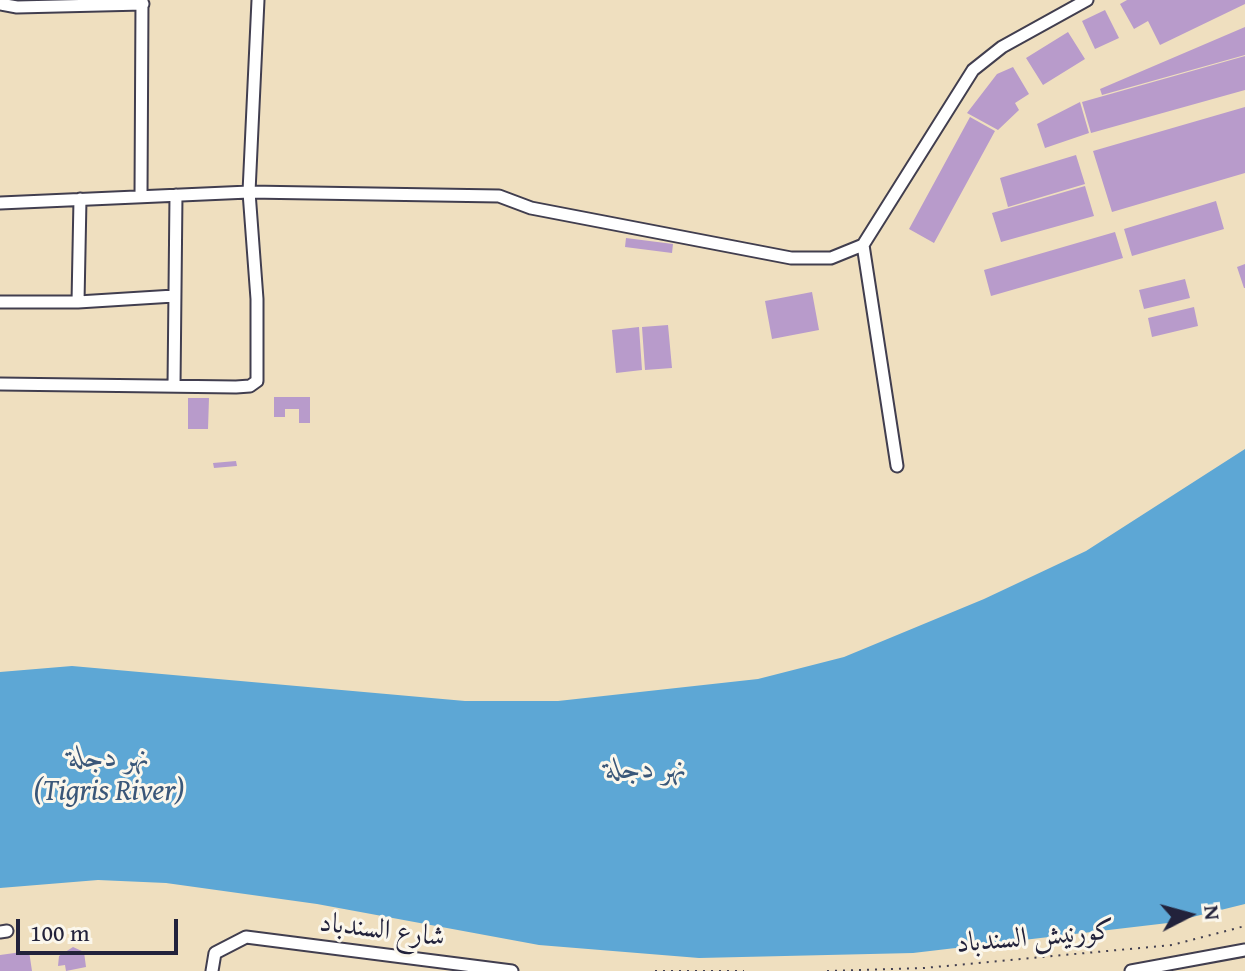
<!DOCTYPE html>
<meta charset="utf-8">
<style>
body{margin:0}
#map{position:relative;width:1245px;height:971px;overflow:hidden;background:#efdfbf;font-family:"Gentium Book Plus",serif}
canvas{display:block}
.north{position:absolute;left:1149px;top:875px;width:80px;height:80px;-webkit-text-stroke:6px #fbf7ec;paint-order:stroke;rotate:84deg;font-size:22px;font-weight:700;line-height:32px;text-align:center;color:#22223b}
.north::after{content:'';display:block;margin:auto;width:28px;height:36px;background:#22223b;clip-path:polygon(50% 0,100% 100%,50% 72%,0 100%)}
.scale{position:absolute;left:16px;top:919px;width:162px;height:36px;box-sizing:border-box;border:4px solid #22223b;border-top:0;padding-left:10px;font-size:24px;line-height:28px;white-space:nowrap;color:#22223b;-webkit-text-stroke:6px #fbf7ec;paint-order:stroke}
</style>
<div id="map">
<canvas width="1245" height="971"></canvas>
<div class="north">N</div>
<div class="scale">100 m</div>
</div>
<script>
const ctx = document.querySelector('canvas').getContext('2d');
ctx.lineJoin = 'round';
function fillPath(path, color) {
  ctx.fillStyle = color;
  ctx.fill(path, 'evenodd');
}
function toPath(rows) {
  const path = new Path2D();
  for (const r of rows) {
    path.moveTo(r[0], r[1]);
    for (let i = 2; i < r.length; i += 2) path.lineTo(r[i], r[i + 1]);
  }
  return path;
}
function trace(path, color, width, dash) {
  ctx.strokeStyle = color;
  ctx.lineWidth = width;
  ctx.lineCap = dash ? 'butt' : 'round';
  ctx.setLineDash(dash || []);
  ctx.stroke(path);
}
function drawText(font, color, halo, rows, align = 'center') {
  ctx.font = font + ' "Gentium Book Plus",Amiri,serif';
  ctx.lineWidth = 6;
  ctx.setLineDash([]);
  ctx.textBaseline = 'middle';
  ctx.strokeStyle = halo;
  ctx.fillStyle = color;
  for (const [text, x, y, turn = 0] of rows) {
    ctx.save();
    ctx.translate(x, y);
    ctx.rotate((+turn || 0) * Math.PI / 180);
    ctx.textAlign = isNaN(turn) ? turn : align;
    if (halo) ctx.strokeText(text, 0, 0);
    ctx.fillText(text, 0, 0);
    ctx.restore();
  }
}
fillPath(toPath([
 [1245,449,1245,904,1168,923,913,953,699,958,539,945,317,904,166,883,98,880,0,888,0,672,72,666,465,701,558,701,758,679,844,657,984,599,1086,551]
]), '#5da7d5');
fillPath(toPath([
 [1127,0,1245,0,1245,4,1160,45,1148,21,1134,29,1120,4],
 [1105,10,1119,38,1095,49,1082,21],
 [1245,27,1245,55,1102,95,1100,89],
 [1068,32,1085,59,1043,85,1026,58],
 [1245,56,1245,90,1091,133,1082,102],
 [1013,67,1029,94,1015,103,1019,110,998,130,967,113,997,74],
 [1080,102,1089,133,1045,148,1037,124],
 [1245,107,1245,173,1112,212,1093,151],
 [970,117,995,131,934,243,909,229],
 [1076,155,1085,184,1008,207,1000,178],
 [1085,186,1094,216,1001,242,992,213],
 [1216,201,1224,229,1132,256,1124,229],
 [1115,232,1123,258,991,296,984,270],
 [626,238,673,244,672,253,625,247],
 [1245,264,1245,288,1244,288,1237,267],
 [1185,279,1190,298,1144,309,1139,290],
 [812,292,819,330,772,339,765,301],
 [1194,307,1198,326,1152,337,1148,318],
 [668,325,672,368,645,370,642,327],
 [639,327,642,370,616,373,612,330],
 [274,397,310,397,310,423,299,423,299,409,285,409,285,417,274,417],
 [188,398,209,398,208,429,188,429],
 [236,461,237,466,214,468,213,463],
 [73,947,84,952,86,967,66,971,65,965,58,966,59,956],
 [29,951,32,971,0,971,0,955]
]), '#b89bcb');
const minor = toPath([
 [0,4,17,7,143,4],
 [141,196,142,0],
 [0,203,249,192,499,196,531,208,791,258,831,258,863,245,973,70,1002,47,1087,0],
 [863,245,897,466],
 [0,302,78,302,174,296],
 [78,302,80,199],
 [0,384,236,387,250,386,257,381,257,299,249,192,258,0],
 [174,386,176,195],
 [0,932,7,931],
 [212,971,215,953,246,937,512,971],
 [1131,971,1245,950]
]);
trace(minor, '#413e4f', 15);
trace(toPath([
 [655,971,744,971],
 [827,971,924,968,1172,945,1245,926]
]), '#413e4f', 2, [2, 6]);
trace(minor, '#fff', 11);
drawText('28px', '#22223b', '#fbf7ec', [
 ["شارع السندباد",382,931,7],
 ["كورنيش السندباد",1035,938,-5]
]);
drawText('italic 30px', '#3a5779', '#fbf7ec', [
 ["نهر دجلة",109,758],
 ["(Tigris River)",109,792],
 ["نهر دجلة",646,770,-1]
]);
</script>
